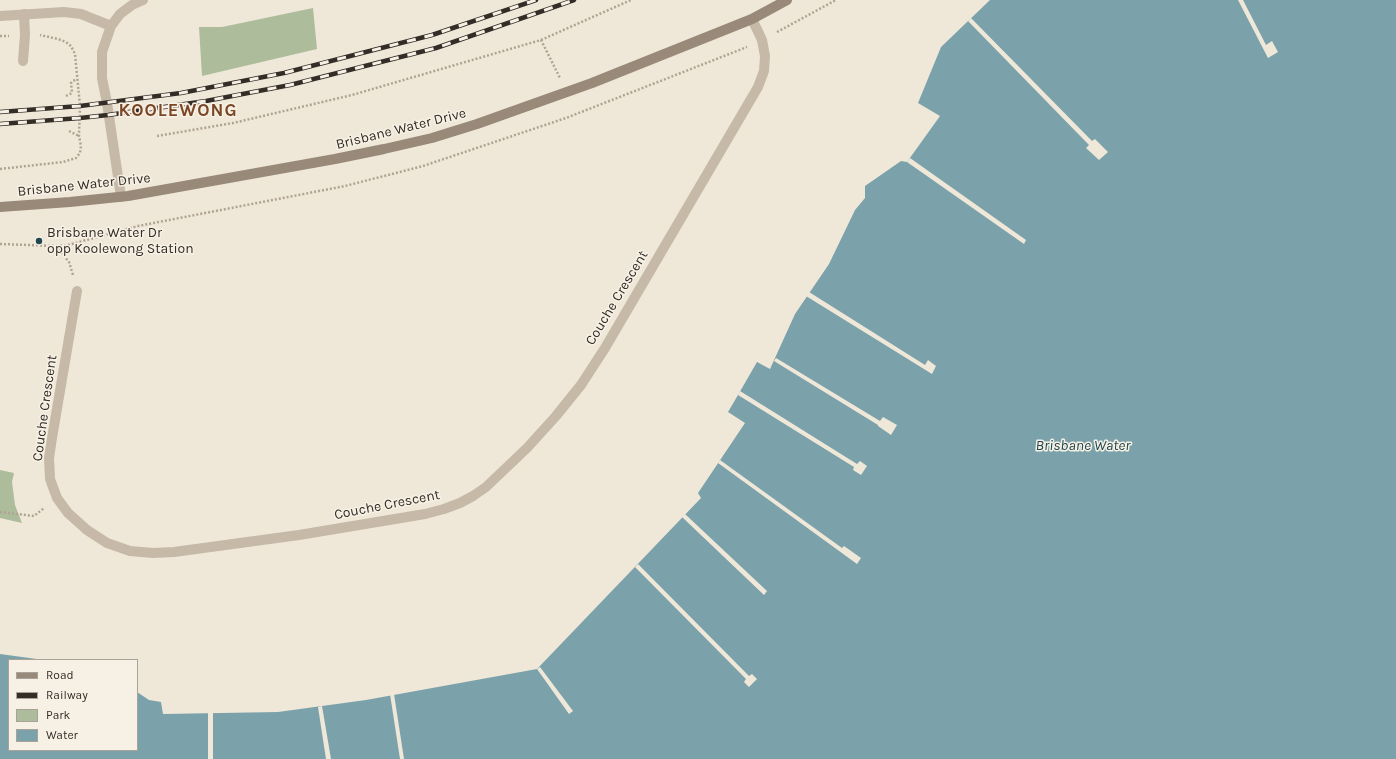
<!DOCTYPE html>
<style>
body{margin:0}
#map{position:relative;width:1396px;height:759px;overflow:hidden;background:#efe8d9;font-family:Karla,sans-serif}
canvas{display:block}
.legend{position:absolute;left:8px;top:659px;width:130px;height:92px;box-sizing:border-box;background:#f7f1e5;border:1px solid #a9a299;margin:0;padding:5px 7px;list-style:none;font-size:12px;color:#332c27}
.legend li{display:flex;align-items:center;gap:8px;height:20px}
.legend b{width:20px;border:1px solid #a9a299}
</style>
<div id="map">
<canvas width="1396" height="759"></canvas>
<ul class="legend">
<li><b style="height:5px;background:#998978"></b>Road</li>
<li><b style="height:5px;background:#332c27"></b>Railway</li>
<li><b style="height:11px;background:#adbd9b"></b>Park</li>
<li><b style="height:11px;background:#7ba2aa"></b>Water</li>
</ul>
</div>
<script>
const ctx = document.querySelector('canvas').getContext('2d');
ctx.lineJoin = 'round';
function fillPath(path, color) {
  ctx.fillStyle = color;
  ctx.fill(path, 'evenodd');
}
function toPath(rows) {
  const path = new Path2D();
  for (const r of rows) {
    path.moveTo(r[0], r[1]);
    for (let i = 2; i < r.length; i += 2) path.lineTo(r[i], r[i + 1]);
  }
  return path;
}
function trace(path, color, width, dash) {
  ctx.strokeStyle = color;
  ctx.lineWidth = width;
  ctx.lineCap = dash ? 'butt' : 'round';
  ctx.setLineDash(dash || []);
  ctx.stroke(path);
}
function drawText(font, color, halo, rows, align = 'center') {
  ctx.font = font + ' Karla,sans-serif';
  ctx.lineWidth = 3;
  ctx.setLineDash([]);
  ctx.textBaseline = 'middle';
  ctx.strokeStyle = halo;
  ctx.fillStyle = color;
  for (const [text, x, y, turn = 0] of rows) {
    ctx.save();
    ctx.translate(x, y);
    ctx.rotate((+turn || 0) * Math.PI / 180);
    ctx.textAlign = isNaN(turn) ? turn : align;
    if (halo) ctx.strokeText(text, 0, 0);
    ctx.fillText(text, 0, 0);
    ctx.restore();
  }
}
fillPath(toPath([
 [313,8,317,49,202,76,199,27,222,27],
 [0,470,14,473,12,482,15,505,22,523,0,518]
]), '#adbd9b');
fillPath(toPath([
 [990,0,1396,0,1396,759,0,759,0,654,44,660,9,660,9,750,137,750,137,692,149,700,161,702,163,714,278,712,366,700,537,669,701,498,698,493,745,423,728,412,738,395,757,362,770,369,795,314,829,264,855,210,865,198,865,186,901,161,907,162,940,116,918,103,941,47]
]), '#7ba2aa');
fillPath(toPath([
 [1238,0,1243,0,1266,45,1272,41,1278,52,1268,58],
 [971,18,1092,141,1095,139,1108,152,1099,160,1086,148,1089,145,968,21],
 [910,158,1026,240,1024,244,907,162],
 [809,292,925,365,928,360,936,366,932,374,806,296],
 [776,358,880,421,883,417,897,425,891,435,878,426,878,425,774,361],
 [740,391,857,464,860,461,867,466,861,475,853,470,854,467,738,395],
 [720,460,842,548,844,546,861,558,857,564,718,463],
 [685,514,767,591,764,595,682,517],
 [638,564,749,676,752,674,757,679,749,687,744,682,746,679,635,567],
 [540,667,573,711,569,714,537,669],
 [390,694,394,694,404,759,400,759],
 [322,706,331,759,326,759,318,707],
 [208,713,213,713,213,759,208,759]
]), '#efe8d9');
trace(toPath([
 [777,32,836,0],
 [0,36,9,36],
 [541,40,631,0],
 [66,96,72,93,71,83,73,81,77,79],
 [69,131,79,136],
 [157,136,233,123,352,95,541,40,560,78],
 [0,169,63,162,76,158,80,153,81,146,79,136,80,106,75,54,71,46,66,42,58,39,40,35],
 [0,244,56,246,68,245,138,226,345,186,423,166,566,118,747,47],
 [56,246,69,262,73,275],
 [0,512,34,516,44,508]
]), '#b1a391', 2.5, [2, 2]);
trace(toPath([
 [23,61,25,35,24,14]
]), '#c6b9a7', 10);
trace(toPath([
 [0,16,64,12,81,14,111,26],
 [121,197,107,103,102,78,102,52,111,26,120,14,132,5,143,0],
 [77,291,52,438,49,458,50,479,57,498,68,513,87,530,107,543,130,551,153,553,174,552,299,535,425,514,444,509,460,503,473,496,486,487,527,448,556,416,581,385,605,348,758,87,764,71,765,56,762,40,752,19]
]), '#c6b9a7', 10);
trace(toPath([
 [0,207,70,202,128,196,335,159,384,149,432,138,477,124,592,83,752,19,787,0]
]), '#998978', 10);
const rail = toPath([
 [0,112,80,106,181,93,284,73,432,35,536,0],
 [0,124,80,118,108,115,206,101,290,85,436,48,574,0]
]);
trace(rail, '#332c27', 4.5);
trace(rail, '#f7f1e5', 3, [9]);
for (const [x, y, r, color] of [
 [39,241,4,"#204751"]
]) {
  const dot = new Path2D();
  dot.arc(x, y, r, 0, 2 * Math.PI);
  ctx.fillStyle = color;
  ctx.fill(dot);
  trace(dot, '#f7f1e5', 1.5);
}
drawText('14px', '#332c27', '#f7f1e5', [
 ["Brisbane Water Drive",401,129,-14],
 ["Brisbane Water Drive",84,185,-6],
 ["Couche Crescent",617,298,-59],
 ["Couche Crescent",45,408,-82],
 ["Couche Crescent",387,505,-11]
]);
drawText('14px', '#332c27', '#f7f1e5', [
 ["Brisbane Water Dr",47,233],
 ["opp Koolewong Station",47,249]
], 'left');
drawText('italic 15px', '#204751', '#f7f1e5', [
 ["Brisbane Water",1083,446]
]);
ctx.letterSpacing = '1px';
drawText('bold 18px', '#7b4626', '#f7f1e5', [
 ["KOOLEWONG",178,111]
]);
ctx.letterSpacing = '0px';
</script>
